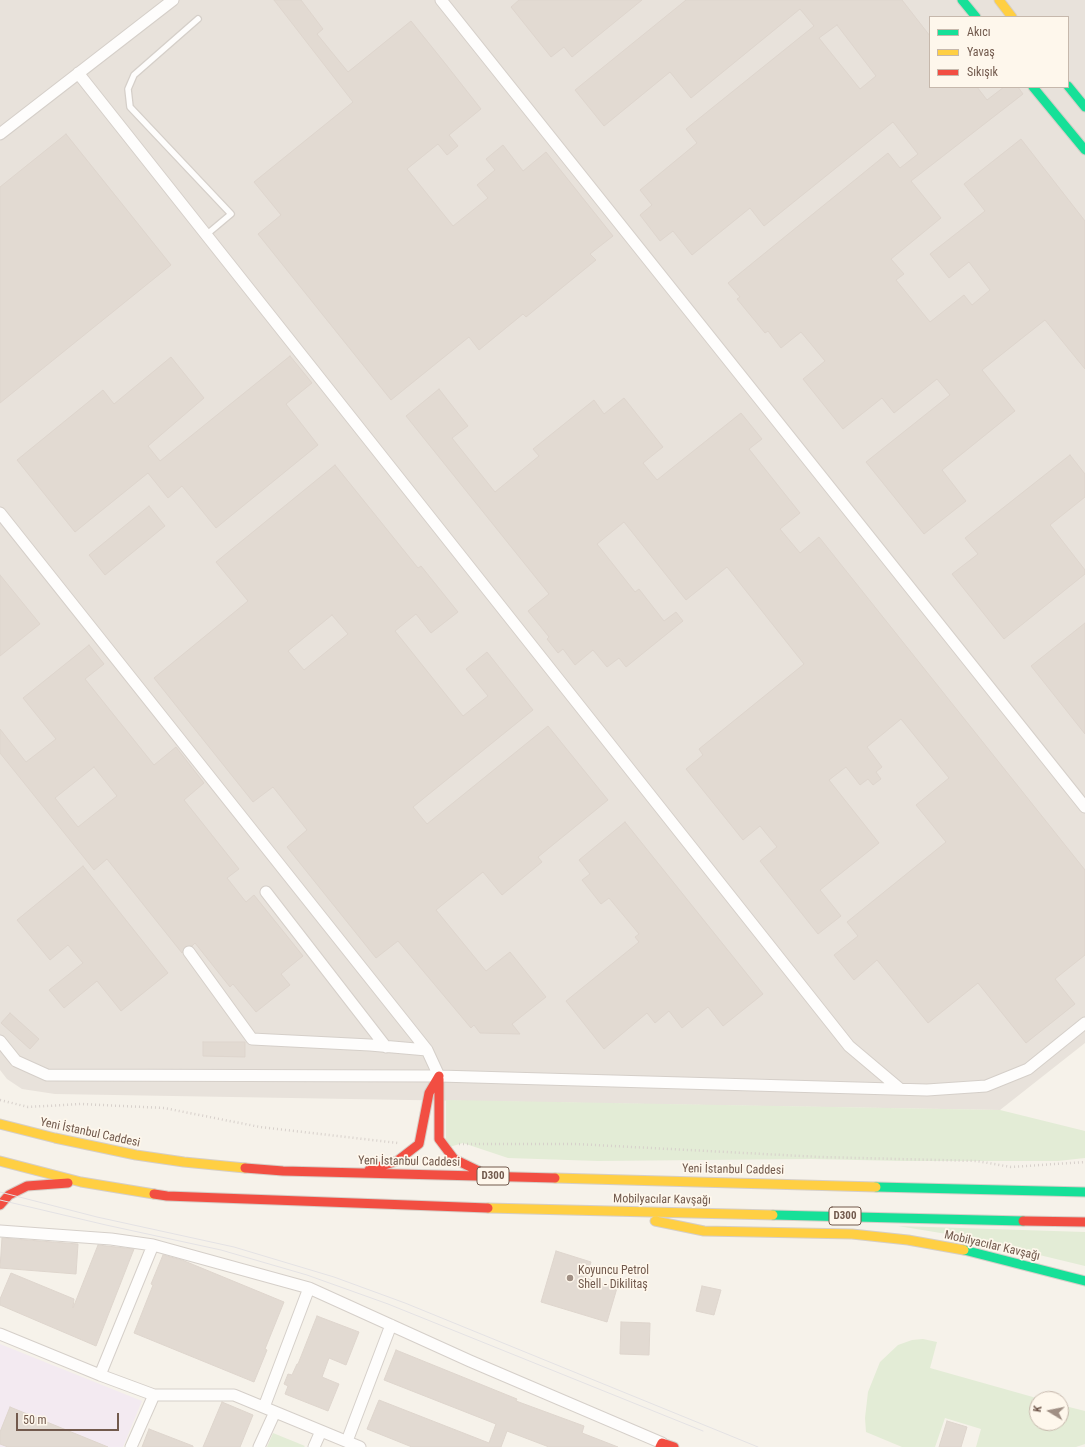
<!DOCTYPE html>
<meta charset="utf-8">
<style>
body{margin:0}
#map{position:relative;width:1085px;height:1447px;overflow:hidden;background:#f6f2ea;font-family:"Roboto Condensed",sans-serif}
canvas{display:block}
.legend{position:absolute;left:929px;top:16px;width:140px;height:72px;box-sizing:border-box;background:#fef7ec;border:1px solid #c6b8ac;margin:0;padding:5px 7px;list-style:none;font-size:12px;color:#725a4d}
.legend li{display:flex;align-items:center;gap:8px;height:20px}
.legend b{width:20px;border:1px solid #c6b8ac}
.north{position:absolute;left:1029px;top:1391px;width:40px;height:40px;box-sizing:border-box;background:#fef7ec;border:1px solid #c6b8ac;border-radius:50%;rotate:280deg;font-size:11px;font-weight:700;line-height:16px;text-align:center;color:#725a4d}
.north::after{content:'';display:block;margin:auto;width:14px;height:18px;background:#a08f84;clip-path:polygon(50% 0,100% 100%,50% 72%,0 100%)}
.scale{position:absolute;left:16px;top:1413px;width:103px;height:18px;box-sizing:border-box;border:2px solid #725a4d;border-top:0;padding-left:5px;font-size:12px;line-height:14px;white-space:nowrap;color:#725a4d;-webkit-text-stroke:3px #fef7ec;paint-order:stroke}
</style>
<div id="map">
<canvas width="1085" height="1447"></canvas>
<ul class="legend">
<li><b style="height:5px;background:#16e098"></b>Akıcı</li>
<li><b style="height:5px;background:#ffcf43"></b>Yavaş</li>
<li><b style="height:5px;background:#f24e42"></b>Sıkışık</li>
</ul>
<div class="north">K</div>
<div class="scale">50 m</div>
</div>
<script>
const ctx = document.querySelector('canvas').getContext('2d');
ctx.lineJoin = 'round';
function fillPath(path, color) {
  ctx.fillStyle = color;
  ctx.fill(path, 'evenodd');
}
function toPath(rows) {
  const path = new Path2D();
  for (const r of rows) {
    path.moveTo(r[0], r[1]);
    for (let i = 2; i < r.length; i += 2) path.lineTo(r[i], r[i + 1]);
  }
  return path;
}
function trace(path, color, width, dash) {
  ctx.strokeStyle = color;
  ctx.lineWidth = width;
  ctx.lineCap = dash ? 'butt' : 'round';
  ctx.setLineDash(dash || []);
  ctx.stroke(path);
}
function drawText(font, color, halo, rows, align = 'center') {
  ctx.font = font + ' "Roboto Condensed",sans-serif';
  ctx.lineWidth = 3.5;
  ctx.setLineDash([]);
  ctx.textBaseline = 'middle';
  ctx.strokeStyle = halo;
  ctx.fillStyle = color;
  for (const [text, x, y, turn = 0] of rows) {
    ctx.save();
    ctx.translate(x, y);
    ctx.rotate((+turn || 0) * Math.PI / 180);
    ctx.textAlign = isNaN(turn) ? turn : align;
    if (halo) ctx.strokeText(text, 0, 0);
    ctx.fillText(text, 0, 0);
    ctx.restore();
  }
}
fillPath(toPath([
 [0,0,1085,0,1085,1043,1000,1110,55,1094,22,1089,7,1079,0,1070],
 [930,17,1068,17,1068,87,930,87]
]), '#e8e2db');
fillPath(toPath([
 [0,1344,142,1401,123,1447,0,1447]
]), '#f3eaf1');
fillPath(toPath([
 [446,1100,1000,1110,1085,1131,1085,1158,1058,1161,903,1161,811,1159,598,1161,508,1158,463,1143,446,1148],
 [898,1226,1085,1232,1085,1266,965,1237],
 [923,1339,937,1342,930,1368,1040,1399,1037,1399,1037,1423,1061,1423,1061,1405,1085,1411,1085,1444,1076,1447,976,1447,981,1429,945,1418,935,1447,902,1447,866,1432,865,1418,868,1392,880,1362,898,1345,912,1340],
 [273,1433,305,1446,304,1447,267,1447]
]), '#e3ecd6');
const building = toPath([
 [274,0,301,0,323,29,317,34,348,72,411,21,444,62,481,109,449,135,458,146,447,155,438,144,407,169,453,226,488,198,477,185,495,170,486,159,503,145,523,171,546,152,613,236,590,254,596,260,526,317,523,314,479,350,469,337,391,400,258,234,281,215,254,182,353,102,274,0],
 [519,0,642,0,572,57,564,47,551,57,511,7,519,0],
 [686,0,902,0,930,36,930,87,977,87,987,100,1004,87,1018,87,1023,94,911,181,941,218,891,259,904,274,896,280,930,322,964,295,972,305,990,290,969,262,949,278,930,254,985,211,964,184,1021,139,1085,221,1085,369,1045,320,982,370,1015,411,942,470,966,501,924,534,866,462,950,395,937,379,894,413,882,398,843,429,803,379,825,361,801,332,781,348,768,331,765,333,737,299,740,297,728,283,888,153,900,168,918,154,893,122,764,226,750,208,692,255,673,231,660,241,640,215,652,205,640,190,697,143,686,129,814,26,800,9,691,98,670,72,604,126,575,90,686,0],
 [837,25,876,76,860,89,819,38,837,25],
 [66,134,171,265,0,403,0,187,66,134],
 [290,356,312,383,286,404,318,445,216,528,182,486,168,498,148,473,75,532,17,460,103,390,114,404,171,357,204,398,148,446,160,461,290,356],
 [439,389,468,426,452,438,495,492,539,456,533,449,594,400,604,414,624,398,663,447,643,463,657,480,741,413,762,439,749,449,800,513,780,529,800,553,819,537,1085,870,1085,955,1055,979,1075,1004,1026,1043,978,983,928,1023,877,960,854,980,834,955,858,936,847,922,946,842,916,805,949,778,901,719,867,747,882,767,876,772,881,779,873,785,868,779,860,785,846,767,829,780,879,843,820,890,841,916,818,934,760,861,777,847,760,826,743,840,686,769,703,755,699,749,804,664,727,567,686,600,624,522,597,544,635,592,639,589,664,621,676,612,683,621,626,667,619,658,607,667,593,650,575,665,563,649,558,653,547,639,549,637,528,611,549,594,406,416,439,389],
 [1070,455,1085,474,1085,497,1050,525,1085,570,1085,574,1004,639,952,574,978,554,965,538,1070,455],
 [335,465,418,568,421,566,458,612,431,633,416,614,395,631,463,716,488,696,466,669,487,652,533,710,413,807,427,824,548,726,608,800,538,857,542,862,502,895,483,872,436,910,486,971,510,952,546,997,512,1024,520,1034,480,1033,474,1025,471,1028,398,941,376,958,287,847,307,830,273,787,253,802,154,678,248,601,216,562,335,465],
 [332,615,348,634,304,670,288,651,332,615],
 [149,506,165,526,105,575,89,555,149,506],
 [0,575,40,624,0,656,0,575],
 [1085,623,1085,734,1031,666,1085,623],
 [89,645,104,664,85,679,154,765,176,747,204,783,184,800,239,869,227,878,246,902,254,895,303,956,281,974,290,985,256,1012,233,984,230,987,195,943,192,946,185,947,182,953,107,859,94,870,0,753,0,729,26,762,56,739,23,698,89,645],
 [94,767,117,796,78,827,55,798,94,767],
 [625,822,763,994,723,1026,708,1007,682,1028,669,1011,655,1023,647,1013,604,1049,566,1001,639,942,635,937,639,934,609,898,601,904,582,880,590,874,579,860,625,822],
 [83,866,168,973,121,1011,97,981,64,1008,49,990,83,963,68,945,50,960,17,920,83,866],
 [10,1013,39,1039,30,1049,1,1023,10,1013],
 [203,1042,245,1042,245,1057,203,1056,203,1042],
 [2,1238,78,1244,76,1274,0,1268,2,1238],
 [98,1245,134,1249,96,1346,0,1305,0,1299,11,1273,74,1299,73,1308,98,1245],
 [556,1251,591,1262,586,1278,617,1288,607,1322,541,1302,556,1251],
 [163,1255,182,1260,284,1302,265,1349,267,1350,254,1382,134,1333,153,1285,151,1284,163,1255],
 [702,1286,721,1290,714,1315,696,1311,702,1286],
 [317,1316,359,1332,346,1365,329,1358,322,1377,339,1384,328,1411,285,1394,288,1386,284,1384,288,1374,292,1375,297,1364,298,1364,317,1316],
 [621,1322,650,1323,649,1355,620,1354,621,1322],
 [396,1350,517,1399,516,1401,584,1426,582,1433,618,1447,549,1447,507,1431,501,1447,412,1447,367,1429,379,1400,489,1443,496,1424,384,1380,396,1350],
 [222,1402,253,1415,240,1447,203,1447,222,1402],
 [10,1407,108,1447,8,1447,0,1444,0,1432,10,1407],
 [947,1421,967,1427,961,1447,939,1447,947,1421],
 [149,1429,193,1446,193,1447,142,1447,149,1429]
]);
fillPath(building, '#e2dad2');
trace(building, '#ded5cd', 1);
const lane = toPath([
 [198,19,134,75,128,89,130,107,231,214,206,235]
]);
const street = toPath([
 [441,0,1085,807],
 [78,73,849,1046,900,1089],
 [0,134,173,0],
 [0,513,427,1050,439,1076],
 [266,892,386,1047],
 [189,952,252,1039,370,1045,427,1050],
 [0,1041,16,1061,47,1075,439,1076,927,1090,986,1086,1028,1069,1085,1023],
 [0,1231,111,1239,153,1245],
 [0,1334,100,1375,154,1395,234,1395,360,1447],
 [100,1375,153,1245,309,1288,470,1361,662,1443],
 [264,1407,309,1288],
 [347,1441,391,1325],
 [131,1447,154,1395],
 [259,1447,275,1412],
 [314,1447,321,1431]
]);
const fast = toPath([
 [962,0,976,17],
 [1068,86,1085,107],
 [1033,87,1085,150],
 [876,1187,1085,1192],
 [773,1215,1023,1221],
 [964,1250,1085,1281]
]);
const slow = toPath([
 [999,0,1012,17],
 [0,1124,55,1138,136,1155,184,1162,245,1168],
 [0,1161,81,1182,154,1194],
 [555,1178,876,1187],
 [488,1208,773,1215],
 [655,1221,704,1231,852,1234,908,1240,964,1250]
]);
const jam = toPath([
 [439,1079,439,1139,454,1159,485,1174],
 [245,1168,283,1171,555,1178],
 [369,1170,397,1161,419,1144,429,1093,439,1076],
 [154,1194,167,1196,488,1208],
 [0,1205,9,1195,27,1186,68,1183],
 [1023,1221,1085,1222],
 [660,1447,662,1443,674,1447]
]);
trace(lane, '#d5cfc9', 8);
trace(street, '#d5cfc9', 13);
trace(fast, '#d5cec7', 11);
trace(slow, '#d5cec7', 11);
trace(jam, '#d5cec7', 11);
trace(toPath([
 [0,1100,28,1107,81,1104,164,1108,260,1127,398,1143],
 [459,1144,576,1144,820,1157,977,1161,1011,1167,1085,1162]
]), '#d7d0cb', 2.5, [1, 3]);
trace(lane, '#fefdfc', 5.5);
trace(street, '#fefdfc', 11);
trace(fast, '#16e098', 9);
trace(slow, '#ffcf43', 9);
trace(jam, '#f24e42', 9);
trace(toPath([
 [0,1192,97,1217,234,1247,334,1277,405,1303,758,1447],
 [0,1200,106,1225,221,1250,307,1275,388,1304,703,1431]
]), '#e4e2e4', 1);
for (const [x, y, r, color] of [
 [570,1278,4,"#a08f84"]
]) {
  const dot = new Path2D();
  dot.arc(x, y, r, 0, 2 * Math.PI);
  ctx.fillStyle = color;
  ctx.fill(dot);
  trace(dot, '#fef7ec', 1.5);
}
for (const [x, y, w] of [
 [493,1176,32],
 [845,1216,32]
]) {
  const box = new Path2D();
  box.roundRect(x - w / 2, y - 9, w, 18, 3);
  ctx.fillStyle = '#fef7ec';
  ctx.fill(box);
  trace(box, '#725a4d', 1);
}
drawText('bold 11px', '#725a4d', null, [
 ["D300",493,1176],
 ["D300",845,1216]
]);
drawText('12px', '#725a4d', '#fef7ec', [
 ["Yeni İstanbul Caddesi",90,1133,12],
 ["Yeni İstanbul Caddesi",409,1162,1],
 ["Yeni İstanbul Caddesi",733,1170,1],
 ["Mobilyacılar Kavşağı",662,1200,1],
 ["Mobilyacılar Kavşağı",992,1246,13]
]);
drawText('12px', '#725a4d', '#fef7ec', [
 ["Koyuncu Petrol",578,1271],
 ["Shell - Dikilitaş",578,1285]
], 'left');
</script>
